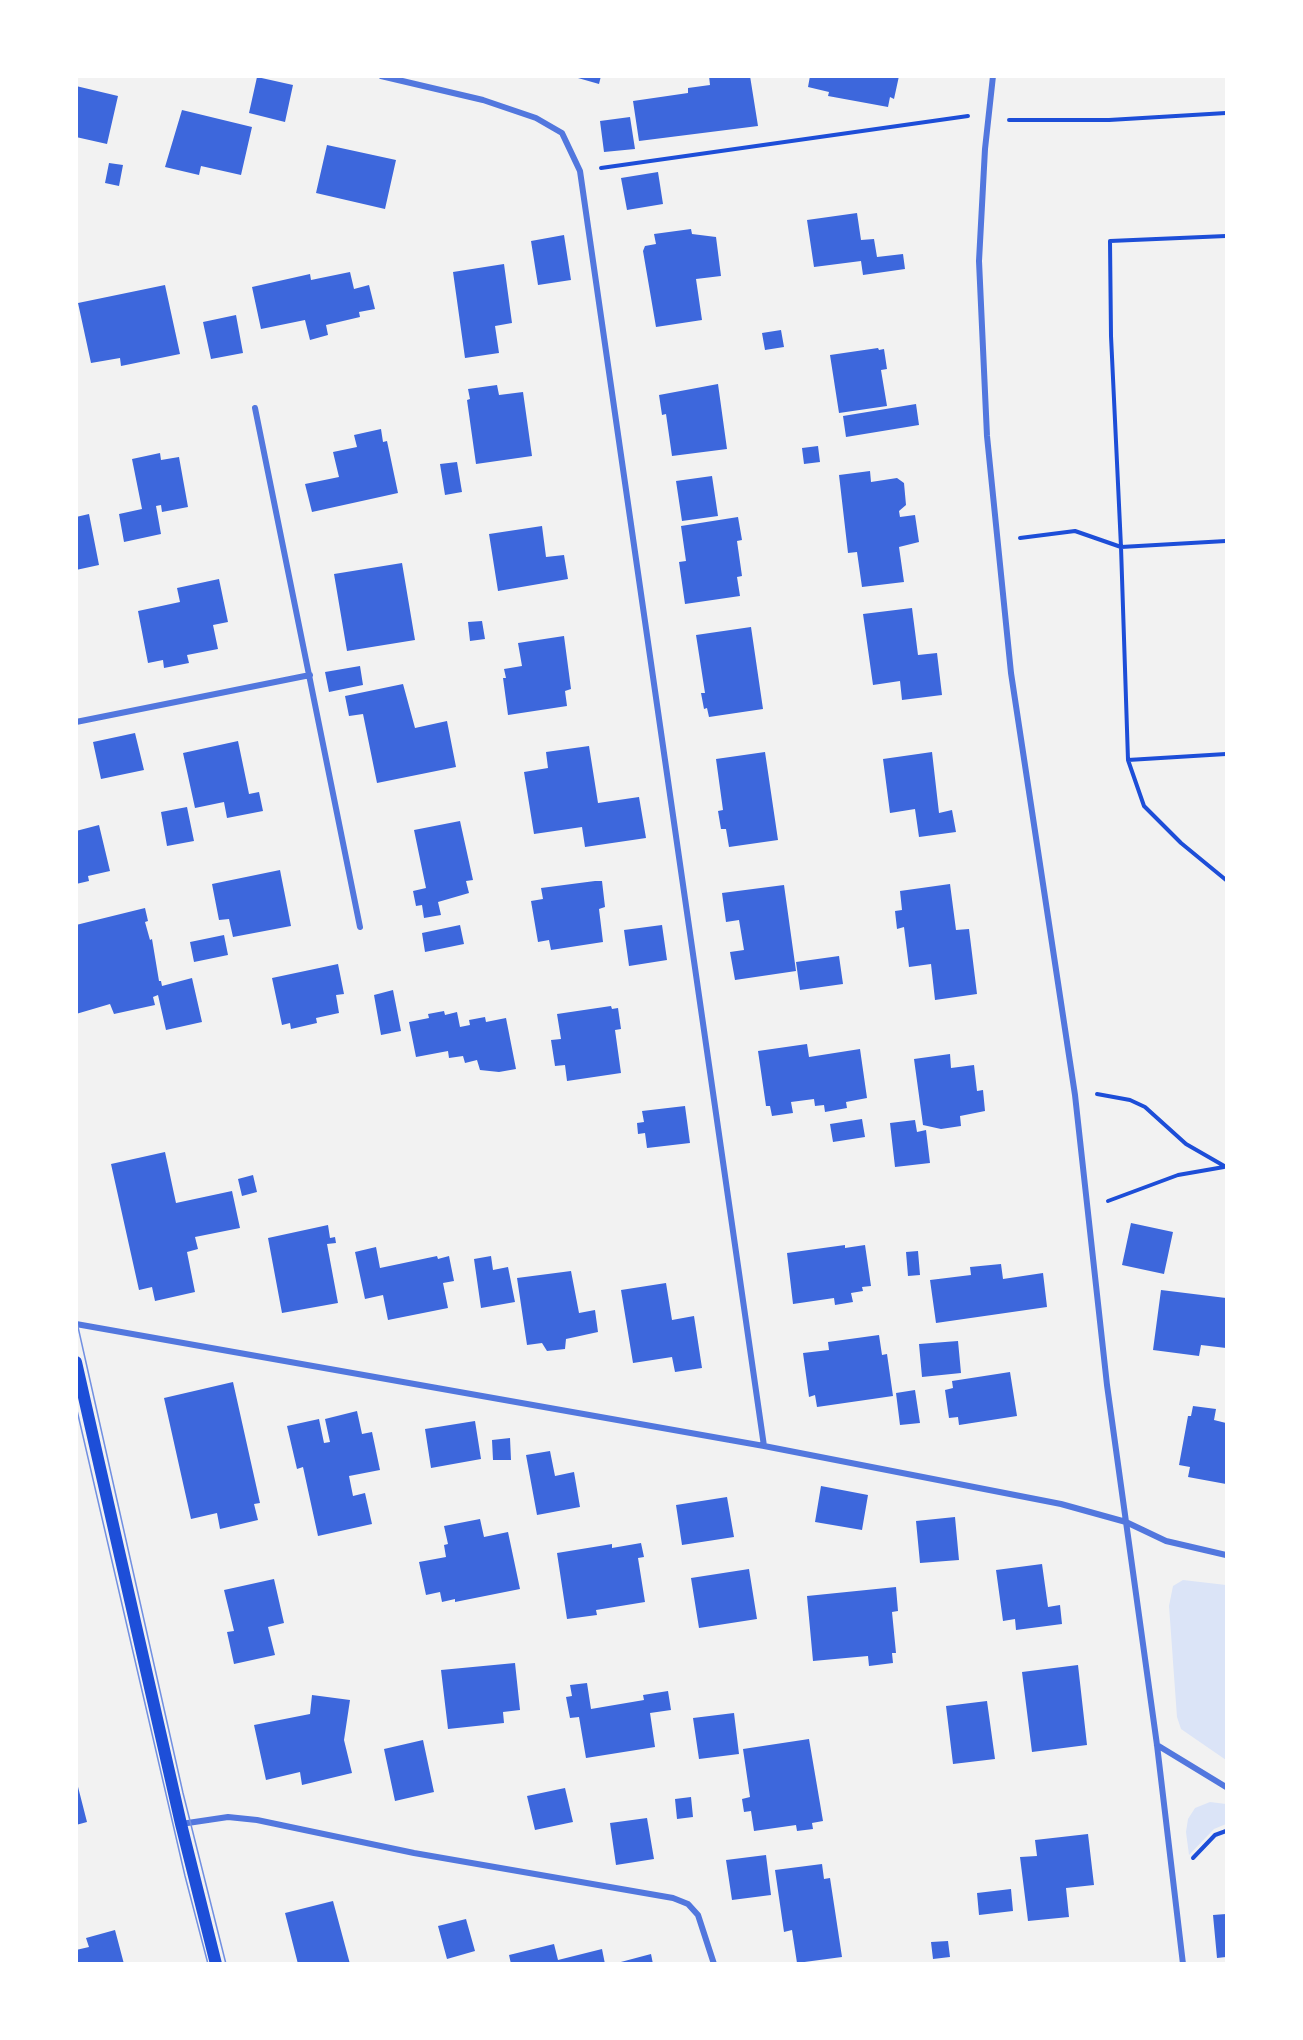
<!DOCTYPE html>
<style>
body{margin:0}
#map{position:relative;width:1303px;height:2040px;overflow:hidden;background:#f2f2f2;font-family:"PT Sans",sans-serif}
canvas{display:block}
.frame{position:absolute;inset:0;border:78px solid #fff;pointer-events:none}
</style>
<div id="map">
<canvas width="1303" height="2040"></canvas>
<div class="frame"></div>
</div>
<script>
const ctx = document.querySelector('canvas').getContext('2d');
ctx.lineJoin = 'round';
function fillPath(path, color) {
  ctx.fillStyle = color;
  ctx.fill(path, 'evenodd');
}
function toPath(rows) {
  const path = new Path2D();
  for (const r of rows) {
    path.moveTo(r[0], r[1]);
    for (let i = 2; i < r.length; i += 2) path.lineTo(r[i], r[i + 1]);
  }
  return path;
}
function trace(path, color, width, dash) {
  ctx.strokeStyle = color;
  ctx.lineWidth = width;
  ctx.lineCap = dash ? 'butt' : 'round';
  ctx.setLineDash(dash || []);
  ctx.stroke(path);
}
fillPath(toPath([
 [1183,1580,1226,1585,1226,1760,1181,1729,1177,1717,1169,1606,1173,1586],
 [1210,1802,1226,1804,1226,1824,1214,1829,1189,1855,1186,1832,1188,1819,1195,1808]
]), '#dbe4f7');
fillPath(toPath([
 [571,76,601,76,599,84],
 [709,76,750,76,758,126,639,141,633,101,688,93,688,88,710,85],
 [810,76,899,76,894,99,890,97,888,107,828,96,829,92,808,87],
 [257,77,293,85,285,122,249,113],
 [76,86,118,96,107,144,76,137],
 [182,110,252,127,241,175,201,166,199,175,165,167],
 [630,117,635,149,604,152,600,121],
 [327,145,396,160,385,209,316,193],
 [109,163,123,165,119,186,105,183],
 [658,172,663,204,627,210,621,178],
 [857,213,861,240,874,239,877,257,903,254,905,269,863,275,861,261,814,267,807,220],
 [691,229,692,234,716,237,721,276,696,279,702,320,656,327,643,251,645,246,656,244,654,234],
 [564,235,571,280,538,285,531,241],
 [504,264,512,323,495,326,499,353,465,358,453,272],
 [350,272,354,289,369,285,375,309,359,312,360,317,326,325,328,335,310,340,305,320,261,329,252,287,310,274,311,280],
 [165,285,180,354,121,366,120,358,91,363,78,303],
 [236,315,243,353,211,359,203,322],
 [781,330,784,347,765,350,762,333],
 [878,348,879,350,884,349,887,369,881,370,887,406,839,413,830,355],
 [718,384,727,449,672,456,666,414,662,415,659,395],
 [497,385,499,395,523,392,532,456,476,464,467,400,470,399,468,389],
 [916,404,919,425,846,437,843,416],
 [381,429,383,442,387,441,398,493,312,512,305,484,339,477,333,452,357,447,354,435],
 [818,446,820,462,804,464,802,448],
 [160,453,161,460,179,457,188,507,162,512,161,505,156,506,161,534,124,542,119,514,142,509,132,459],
 [457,462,462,492,445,495,440,464],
 [870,471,871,482,897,478,904,483,906,505,899,511,900,517,915,515,919,542,899,547,904,582,862,587,857,552,848,553,839,475],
 [712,476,718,516,682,521,676,481],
 [89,514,99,565,76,570,76,517],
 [738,517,742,540,737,541,742,576,737,577,740,596,685,604,679,562,686,561,681,526],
 [542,526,546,557,564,555,568,579,498,591,489,534],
 [402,563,415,640,347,651,334,574],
 [219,579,228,622,213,625,218,649,187,655,189,663,164,668,163,660,148,663,138,611,180,602,177,588],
 [912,608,918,655,937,653,942,695,902,700,900,681,873,685,863,614],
 [482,621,485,639,470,641,468,622],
 [751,627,763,709,709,717,707,708,704,709,701,693,705,693,696,635],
 [564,636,571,689,565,691,567,706,508,715,503,678,506,678,504,669,522,666,518,643],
 [360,666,363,685,329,692,325,672],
 [403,684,415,728,447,721,456,767,377,783,363,714,349,716,345,696],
 [135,733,144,770,101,779,93,742],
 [238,741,249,794,259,792,263,811,227,818,224,802,195,808,183,753],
 [589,746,598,803,639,797,646,838,585,847,582,827,534,834,524,772,548,768,546,752],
 [765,752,778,840,729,847,726,829,721,829,718,811,723,810,716,759],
 [932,752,939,813,952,810,956,832,919,837,915,809,890,813,883,759],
 [187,807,194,841,167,846,161,812],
 [460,821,473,880,466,881,469,893,438,902,441,915,424,918,422,905,416,906,413,891,426,888,414,830],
 [99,825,110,871,88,876,89,881,76,884,76,831],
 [280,870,291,926,233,937,229,919,219,920,212,884],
 [595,881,602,881,605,907,599,909,603,942,551,950,549,940,538,942,531,901,543,899,541,888],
 [950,884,956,930,969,929,977,994,935,1000,931,964,909,967,904,927,897,929,895,911,902,910,900,891],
 [784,885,796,971,735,980,730,952,744,950,739,920,726,922,722,893],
 [145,908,148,921,145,922,150,940,152,939,159,981,161,981,162,986,192,978,202,1022,166,1030,158,995,153,997,155,1005,114,1014,110,1004,76,1014,76,925],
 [460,925,464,944,425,952,422,933],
 [662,925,667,960,629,966,624,930],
 [224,935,228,955,194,962,190,942],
 [839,956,843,984,800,990,796,962],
 [338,964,344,994,336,995,339,1013,316,1018,317,1023,291,1029,290,1023,282,1025,272,978],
 [393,990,401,1031,381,1035,374,995],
 [611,1006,612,1009,618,1008,621,1029,615,1030,621,1073,567,1081,565,1065,555,1066,551,1040,561,1039,557,1014],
 [444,1011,445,1015,457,1012,460,1027,470,1025,469,1020,485,1017,486,1022,506,1018,516,1069,499,1072,480,1070,477,1060,465,1063,463,1056,449,1058,448,1051,416,1057,409,1022,429,1018,428,1014],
 [807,1044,809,1057,860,1049,867,1098,846,1102,847,1108,825,1112,824,1105,815,1106,814,1099,791,1102,793,1113,772,1116,770,1106,766,1106,758,1051],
 [950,1054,951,1068,974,1065,977,1091,983,1090,985,1111,960,1116,961,1126,941,1129,923,1125,914,1059],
 [685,1106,690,1143,647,1148,645,1133,638,1134,637,1123,644,1122,642,1111],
 [862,1119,865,1137,833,1142,830,1124],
 [915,1120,917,1132,926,1130,930,1163,895,1167,890,1123],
 [165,1152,176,1203,232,1191,240,1228,195,1237,198,1249,187,1252,195,1292,155,1301,152,1287,139,1290,111,1164],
 [253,1175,257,1192,242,1196,238,1179],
 [1131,1223,1173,1232,1164,1274,1122,1265],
 [328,1225,330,1238,335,1237,336,1243,327,1244,338,1303,282,1313,268,1238],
 [845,1245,845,1248,865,1245,871,1286,862,1287,863,1291,851,1293,853,1302,835,1305,834,1298,793,1304,787,1253],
 [376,1247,380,1268,437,1256,438,1259,449,1256,454,1281,443,1283,448,1308,388,1320,383,1295,365,1299,355,1252],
 [918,1251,920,1275,908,1276,906,1252],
 [491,1256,493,1270,508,1267,515,1302,481,1308,474,1259],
 [1001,1264,1003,1279,1043,1273,1047,1307,936,1323,930,1280,971,1275,970,1267],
 [571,1271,579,1313,595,1310,598,1332,566,1339,565,1349,547,1351,542,1343,527,1345,517,1278],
 [666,1283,672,1320,694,1316,702,1368,675,1372,672,1357,633,1363,621,1290],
 [1161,1290,1226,1298,1226,1348,1201,1345,1199,1356,1153,1350],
 [879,1335,882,1355,887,1354,893,1396,817,1407,815,1395,809,1397,803,1353,829,1350,828,1342],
 [958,1341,961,1373,922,1377,919,1344],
 [1010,1372,1017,1416,959,1425,958,1417,949,1418,945,1390,953,1388,952,1381],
 [233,1382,260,1503,254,1504,258,1520,220,1529,217,1513,191,1519,164,1398],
 [915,1390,920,1423,900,1425,896,1393],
 [1193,1406,1216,1409,1214,1420,1226,1423,1226,1484,1188,1477,1190,1467,1179,1465,1188,1416,1191,1416],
 [357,1411,362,1434,372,1432,380,1470,349,1476,353,1496,365,1493,372,1524,318,1536,303,1467,297,1469,287,1426,319,1419,324,1443,330,1442,325,1419],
 [475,1421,481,1459,431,1468,425,1429],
 [510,1438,511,1460,493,1460,492,1440],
 [550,1451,555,1476,574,1472,580,1507,537,1515,526,1455],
 [821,1486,868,1495,862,1530,815,1522],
 [727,1497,734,1537,682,1545,676,1505],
 [955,1517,959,1560,920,1563,916,1521],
 [480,1519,484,1537,508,1532,520,1589,455,1602,455,1599,442,1602,440,1592,426,1595,419,1562,446,1557,444,1545,448,1544,444,1526],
 [641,1543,644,1557,638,1558,645,1602,596,1610,597,1615,567,1619,557,1553,612,1544,612,1548],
 [1042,1564,1048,1607,1060,1605,1062,1624,1016,1630,1015,1619,1003,1621,996,1570],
 [749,1569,757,1619,699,1628,691,1578],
 [274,1579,284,1623,268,1627,275,1655,234,1664,227,1632,234,1631,224,1590],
 [896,1587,898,1611,892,1612,896,1653,892,1653,893,1663,869,1666,868,1656,813,1661,807,1596],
 [515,1663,520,1710,503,1712,504,1723,448,1729,441,1670],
 [1078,1665,1087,1745,1032,1752,1022,1672],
 [587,1683,591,1709,644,1700,643,1695,668,1691,671,1710,650,1713,655,1747,586,1758,579,1717,570,1718,566,1697,572,1696,570,1685],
 [312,1695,350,1700,344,1740,352,1773,302,1785,300,1772,266,1780,254,1725,310,1714],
 [987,1701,995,1759,953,1764,946,1706],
 [734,1713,739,1754,699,1759,693,1718],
 [809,1739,823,1821,812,1823,813,1829,797,1831,796,1825,754,1831,751,1811,744,1812,742,1799,750,1797,743,1749],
 [423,1740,434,1792,395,1801,384,1749],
 [76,1779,87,1822,76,1825],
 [565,1788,573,1822,535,1830,527,1796],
 [691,1797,693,1817,677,1819,675,1799],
 [647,1818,654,1859,616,1865,610,1823],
 [1088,1834,1094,1885,1066,1888,1069,1917,1028,1921,1020,1857,1037,1856,1035,1840],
 [766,1855,771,1895,732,1900,726,1860],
 [822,1864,824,1879,830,1878,842,1957,797,1963,792,1930,784,1932,775,1870],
 [1011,1889,1013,1911,979,1915,977,1893],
 [333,1901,350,1964,298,1964,285,1913],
 [1226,1914,1226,1957,1217,1958,1213,1915],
 [466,1919,475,1951,447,1959,438,1926],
 [115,1930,124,1964,76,1964,76,1950,89,1947,86,1938],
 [948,1941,950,1957,933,1959,931,1942],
 [554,1944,558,1960,602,1949,605,1964,511,1964,509,1955],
 [651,1954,653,1964,617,1964,617,1963]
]), '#3d67dc');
trace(toPath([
 [1009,120,1109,120,1226,113],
 [601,168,968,116],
 [1226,236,1110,241,1111,336,1121,547,1226,541],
 [1020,538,1075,531,1121,547,1128,760],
 [1226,754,1128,760,1144,806,1181,843,1226,880],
 [1097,1094,1130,1100,1145,1107,1186,1144,1226,1167],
 [1108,1201,1178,1175,1224,1167],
 [1193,1858,1215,1835,1226,1831]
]), '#1d4ed8', 4);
trace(toPath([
 [381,76,483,100,536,118,562,133,580,171,764,1446],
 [993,76,985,149,979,261,987,436,1011,673,1075,1095,1107,1385,1157,1745,1183,1964],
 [255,408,360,927],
 [76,722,310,675],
 [76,1324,764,1446,1061,1504,1126,1522,1166,1541,1226,1555],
 [1157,1745,1226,1787],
 [181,1824,228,1817,257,1820,414,1853,673,1898,688,1904,698,1915,714,1964]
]), '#5277de', 6);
trace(toPath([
 [76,1362,181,1824,216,1964]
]), '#1d4ed8', 12);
trace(toPath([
 [76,1318,183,1793,226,1964],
 [76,1406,185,1876,208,1964]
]), '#7290e2', 1.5);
</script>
